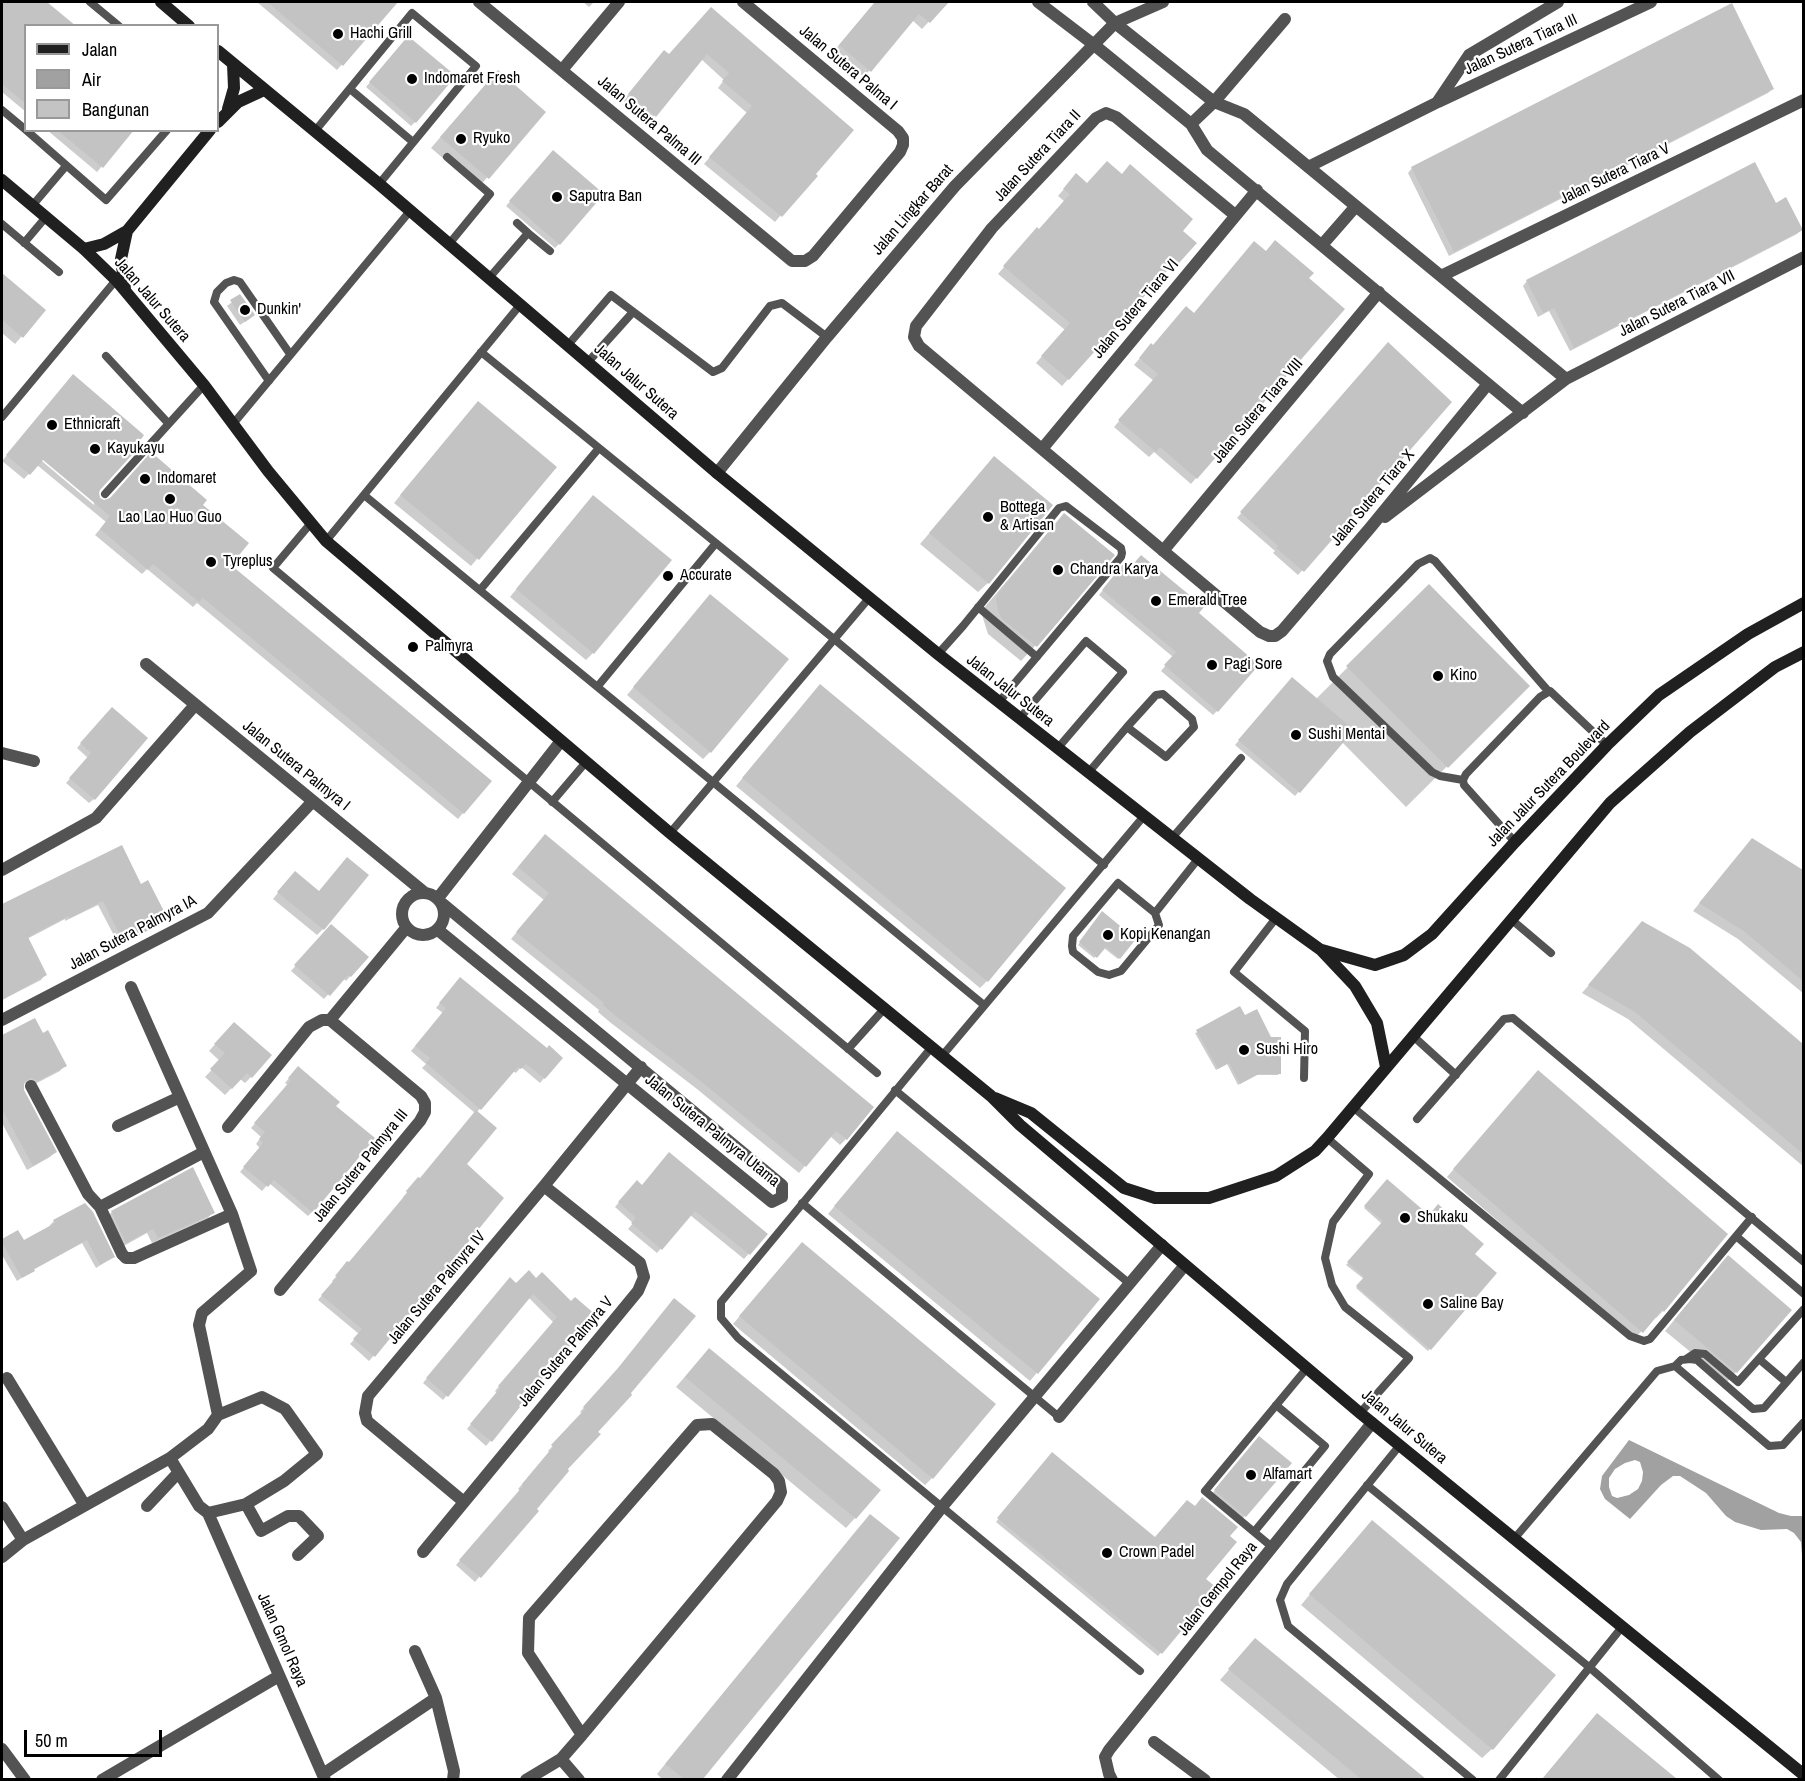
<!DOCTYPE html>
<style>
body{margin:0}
#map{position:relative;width:1805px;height:1781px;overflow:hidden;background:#fff;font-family:"Archivo Narrow",sans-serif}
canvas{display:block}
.frame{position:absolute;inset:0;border:3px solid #000;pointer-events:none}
.legend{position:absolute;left:24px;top:24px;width:195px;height:108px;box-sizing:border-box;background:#fff;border:2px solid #999;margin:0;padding:8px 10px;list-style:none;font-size:18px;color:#000}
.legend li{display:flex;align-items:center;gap:12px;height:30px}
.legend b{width:30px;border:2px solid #999}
.scale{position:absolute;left:24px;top:1730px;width:138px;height:27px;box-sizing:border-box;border:3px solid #000;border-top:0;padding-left:8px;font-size:18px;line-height:21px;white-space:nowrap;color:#000;-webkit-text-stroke:4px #fff;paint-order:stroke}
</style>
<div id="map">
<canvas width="1805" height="1781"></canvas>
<div class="frame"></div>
<ul class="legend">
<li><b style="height:8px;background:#202020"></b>Jalan</li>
<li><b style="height:16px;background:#a1a1a1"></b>Air</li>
<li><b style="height:16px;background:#c3c3c3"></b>Bangunan</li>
</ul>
<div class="scale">50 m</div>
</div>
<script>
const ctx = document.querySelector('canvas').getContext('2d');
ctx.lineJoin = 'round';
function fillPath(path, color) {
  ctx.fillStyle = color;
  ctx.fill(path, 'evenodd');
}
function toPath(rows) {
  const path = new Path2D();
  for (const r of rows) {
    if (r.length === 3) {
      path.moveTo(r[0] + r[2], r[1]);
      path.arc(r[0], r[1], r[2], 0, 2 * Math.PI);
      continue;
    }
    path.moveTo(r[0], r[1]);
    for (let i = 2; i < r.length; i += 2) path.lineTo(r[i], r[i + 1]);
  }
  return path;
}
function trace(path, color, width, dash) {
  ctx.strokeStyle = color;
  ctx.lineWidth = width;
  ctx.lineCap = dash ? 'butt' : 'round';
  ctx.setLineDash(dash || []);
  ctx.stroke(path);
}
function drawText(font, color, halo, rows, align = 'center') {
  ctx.font = font + ' "Archivo Narrow",sans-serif';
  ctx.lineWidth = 4.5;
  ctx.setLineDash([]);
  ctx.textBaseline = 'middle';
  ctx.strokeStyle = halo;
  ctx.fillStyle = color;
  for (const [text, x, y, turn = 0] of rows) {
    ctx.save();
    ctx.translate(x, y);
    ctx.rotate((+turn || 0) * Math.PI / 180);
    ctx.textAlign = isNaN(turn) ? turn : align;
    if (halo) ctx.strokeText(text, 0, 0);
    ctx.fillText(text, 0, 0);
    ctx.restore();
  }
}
fillPath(toPath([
 [1629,1440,1779,1513,1791,1516,1803,1516,1803,1568,1801,1542,1794,1533,1787,1529,1761,1530,1735,1522,1726,1516,1706,1493,1680,1476,1673,1476,1661,1485,1630,1519,1605,1499,1600,1489,1602,1476],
 [1635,1460,1640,1462,1643,1472,1642,1481,1638,1489,1629,1495,1617,1498,1612,1496,1609,1487,1609,1478,1615,1469,1625,1463]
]), '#a1a1a1');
fillPath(toPath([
 [2,2,45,2,74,26,26,26,26,112,2,92],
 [257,2,396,2,337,70],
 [583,2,594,2,589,7],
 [875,2,947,2,922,29,912,20,864,77,833,52],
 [705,15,852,130,775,222,704,164,747,113,718,88,724,80,701,59,649,122,623,101,658,58,669,55],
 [404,42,415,122,411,126,366,87],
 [488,82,544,112,478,188,431,148],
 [1773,88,1768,93,1449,256,1408,173,1412,168],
 [47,130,132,130,97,172],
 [549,157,559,244,555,248,506,206],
 [1121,176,1195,243,1171,269,1169,267,1062,386,1036,363,1065,330,998,274,1031,235,1039,230,1064,201,1058,196,1070,182,1087,185],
 [1775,205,1801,230,1797,234,1570,351,1549,311,1538,317,1523,286,1527,281],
 [1266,253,1196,478,1191,484,1154,452,1149,457,1114,427,1154,381,1134,365,1146,351,1193,315],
 [2,275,44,310,15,344,2,333],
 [240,296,249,319,240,325,227,306],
 [1383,349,1450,402,1298,575,1273,553,1275,551,1237,518],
 [68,382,99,499,104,502,201,505,229,565,490,781,458,819,197,603,193,607,147,569,142,574,95,535,106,522,37,465,24,479,2,461],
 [38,454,94,501,94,505,36,456],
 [471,410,555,467,471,566,394,503],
 [994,458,988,583,978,592,920,544],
 [586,504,593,653,586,660,510,597],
 [1064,515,1112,555,1035,646,1021,661,988,634,982,615,984,608,1050,530],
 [1120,569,1197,613,1217,711,1213,715,1161,671,1173,657,1099,595],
 [1429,586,1528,686,1406,807,1342,742,1295,796,1235,745,1288,683,1316,699],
 [704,603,710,752,703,759,627,695],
 [813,694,987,981,980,988,736,786],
 [107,713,94,799,89,803,66,783,88,758,77,748],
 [539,842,846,1139,840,1145,830,1136,799,1173,697,1089,611,1023,598,1012,599,1010,511,939,544,900,512,874],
 [121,847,140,886,166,919,120,947,98,905,65,921,65,919,27,939,45,975,41,980,2,1000,2,906],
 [1746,847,1798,869,1804,873,1804,994,1738,939,1693,911],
 [289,879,319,892,323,929,317,935,273,899],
 [1103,913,1134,939,1118,959,1104,948,1094,958,1078,945],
 [327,930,367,957,346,981,343,978,324,999,291,971],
 [1636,930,1690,950,1804,1045,1804,1167,1628,1019,1582,993],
 [456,983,547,1050,561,1058,540,1083,521,1067,516,1073,513,1071,477,1112,465,1164,385,1343,369,1361,350,1344,359,1334,318,1300,333,1282,332,1281,348,1264,404,1198,403,1197,419,1180,475,1113,422,1068,426,1064,411,1051,443,1013,436,1008],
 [1244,1017,1270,1038,1280,1073,1278,1075,1256,1075,1238,1085,1227,1064,1216,1070,1195,1033],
 [228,1030,251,1077,245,1083,240,1079,225,1095,205,1077,220,1061,209,1051],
 [42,1035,65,1065,60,1071,31,1086,26,1083,21,1085,55,1152,50,1157,27,1170,2,1123,2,1055],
 [294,1072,334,1106,312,1212,308,1216,269,1183,262,1191,240,1172,260,1148,256,1144,261,1137,251,1128,288,1085,285,1083],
 [1531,1079,1663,1311,1656,1318,1655,1317,1634,1339,1447,1177],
 [890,1140,1098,1300,1030,1381,828,1214],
 [1387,1181,1495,1273,1428,1351,1356,1288,1364,1279,1346,1265,1382,1224,1364,1208],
 [641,1186,766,1234,744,1259,690,1215,657,1253,628,1229,633,1223,615,1207,632,1187],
 [84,1204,113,1257,96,1268,82,1243,33,1270,17,1281,2,1255,2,1241,17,1232,23,1242,51,1228,50,1225,54,1221],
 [112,1212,213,1212,208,1218,152,1243,147,1233,120,1248,106,1218],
 [795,1251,932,1478,925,1485,733,1324],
 [1719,1267,1736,1372,1727,1382,1665,1331],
 [536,1280,570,1303,516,1406,518,1408,486,1446,467,1429,497,1393,495,1391,554,1323,528,1297,443,1400,423,1383,506,1284,516,1285],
 [700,1359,855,1518,846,1528,676,1387],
 [614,1374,565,1469,567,1471,475,1582,456,1565,520,1491,518,1489,549,1452,548,1451,582,1414,580,1412],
 [1255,1442,1245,1516,1241,1520,1211,1495],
 [1050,1456,1155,1539,1228,1536,1204,1579,1215,1588,1158,1656,996,1522],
 [861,1525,898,1539,701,1780,663,1780,657,1774],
 [1363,1532,1492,1749,1482,1758,1301,1605],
 [1255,1640,1423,1780,1340,1780,1220,1680],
 [1597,1715,1675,1780,1542,1780]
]), '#0003');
fillPath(toPath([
 [2,2,47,2,76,26,26,26,26,104,2,84],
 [267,2,398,2,343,66],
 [875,2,949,2,930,23,919,14,871,72,839,45],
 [1732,3,1774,89,1454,252,1411,167],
 [711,7,854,130,816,174,818,176,782,217,709,157,752,106,722,81,729,73,707,54,656,117,628,94,664,50,669,54],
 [408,36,456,76,416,123,369,82],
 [498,70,546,112,489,179,440,137],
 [57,130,134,130,103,168],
 [553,150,604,194,560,245,509,201],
 [1107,161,1122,174,1130,164,1193,219,1183,231,1197,243,1179,263,1176,261,1069,380,1041,356,1070,323,1003,266,1037,227,1039,229,1070,194,1063,189,1076,173,1087,183],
 [1755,162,1776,203,1786,197,1803,230,1574,348,1554,308,1543,313,1526,280],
 [1275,240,1314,273,1309,278,1345,309,1197,479,1160,447,1156,452,1118,420,1158,374,1139,358,1151,343,1153,345,1186,306,1194,313,1254,241,1266,251],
 [2,273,46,310,23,338,2,320],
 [240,294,255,315,245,322,230,300],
 [1388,342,1452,402,1304,572,1276,548,1278,546,1240,512],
 [73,374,144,435,139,442,142,444,100,490,99,493,100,498,104,500,110,498,151,452,207,500,203,505,249,543,231,565,492,781,464,814,203,598,199,602,153,564,148,570,100,529,110,516,43,460,30,475,6,455],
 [478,401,557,467,479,560,400,495],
 [994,456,1053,505,989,584,929,533],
 [593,495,672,560,594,654,516,589],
 [1064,513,1115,555,1037,647,1002,619,998,611,996,599,999,592],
 [1141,555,1204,607,1199,613,1259,665,1218,712,1164,665,1176,652,1102,590,1124,563,1130,568],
 [1429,584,1530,686,1448,768,1346,666],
 [710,594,789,659,711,753,633,687],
 [1292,677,1354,730,1300,793,1238,740],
 [820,684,1066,888,988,982,742,778],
 [112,707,148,738,95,800,69,778,91,753,80,743],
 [545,834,874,1107,847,1140,836,1131,806,1167,703,1083,617,1017,603,1005,604,1003,516,932,549,893,518,867],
 [1752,838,1803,870,1803,981,1745,932,1699,903],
 [122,845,141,884,148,880,168,919,124,944,103,901,70,918,69,916,28,937,47,975,2,1000,2,904],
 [347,857,369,875,324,930,277,892,295,871,319,891],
 [1102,911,1136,939,1120,959,1106,947,1097,958,1079,942],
 [1642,921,1690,948,1803,1044,1803,1154,1635,1012,1588,985],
 [331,924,369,957,351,977,348,975,330,996,294,965],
 [460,977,547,1048,549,1045,563,1058,545,1079,526,1064,521,1069,518,1067,481,1110,426,1063,430,1058,415,1046,446,1008,439,1003],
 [1240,1006,1245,1015,1257,1009,1271,1037,1281,1037,1281,1074,1259,1074,1240,1084,1229,1063,1218,1069,1196,1030],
 [35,1018,43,1033,48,1030,67,1066,38,1081,31,1078,24,1082,24,1090,57,1152,33,1166,2,1109,2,1035],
 [234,1022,272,1055,252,1078,247,1073,232,1089,210,1069,225,1053,214,1044],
 [298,1066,340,1102,336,1106,375,1138,313,1213,274,1180,268,1187,243,1167,263,1143,259,1139,265,1132,254,1123,291,1080,288,1078],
 [1538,1070,1728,1234,1664,1312,1662,1310,1643,1333,1453,1169],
 [476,1110,497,1128,467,1164,504,1198,375,1357,353,1339,362,1329,321,1295,337,1277,335,1276,347,1261,349,1262,407,1193,406,1191,418,1177,420,1178],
 [897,1131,1100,1299,1038,1374,834,1206],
 [669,1152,768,1234,750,1255,695,1211,662,1250,631,1223,636,1218,618,1202,637,1180,642,1185],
 [193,1167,215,1213,158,1238,153,1229,126,1243,111,1211],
 [1387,1179,1429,1215,1438,1204,1484,1244,1475,1254,1497,1273,1431,1350,1356,1286,1364,1277,1347,1262,1383,1221,1364,1206],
 [85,1203,93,1212,115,1257,100,1265,87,1240,34,1269,35,1271,22,1278,2,1243,2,1239,18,1230,24,1240,55,1223,53,1220],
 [802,1242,996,1404,933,1479,739,1316],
 [1728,1255,1792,1310,1737,1373,1674,1320],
 [529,1270,536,1278,542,1272,571,1301,575,1297,596,1315,519,1406,520,1407,492,1442,470,1424,500,1388,498,1386,557,1317,533,1294,448,1397,426,1378,510,1277,516,1283],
 [674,1298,696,1316,631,1393,632,1395,598,1432,601,1434,568,1469,569,1471,537,1509,539,1511,481,1578,459,1560,523,1486,522,1484,553,1447,551,1445,585,1409,583,1407,618,1368],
 [709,1348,881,1490,856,1519,685,1377],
 [1259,1436,1292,1463,1246,1517,1214,1490],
 [1052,1452,1155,1537,1187,1500,1195,1506,1202,1497,1238,1527,1230,1536,1237,1542,1206,1579,1217,1588,1162,1654,997,1518],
 [870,1514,900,1538,703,1779,684,1779,665,1764],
 [1372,1520,1556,1675,1493,1750,1309,1594],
 [1255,1638,1426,1779,1361,1779,1228,1669],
 [1597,1713,1677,1779,1542,1779]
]), '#c3c3c3');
trace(toPath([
 [90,2,119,26],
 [350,89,413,142],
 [2,110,26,130],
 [26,130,106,200,167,130],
 [315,131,412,13,476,66,379,184],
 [447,157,490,194,449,244],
 [32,206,66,166],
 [2,224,59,272],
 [528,233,550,251],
 [24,243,46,217],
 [489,278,528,233,517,223],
 [568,345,611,295,713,372,722,368,770,306,782,303,827,337],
 [481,352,834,639,1104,865],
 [106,356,168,423],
 [588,362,633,312],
 [269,381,214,302,217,292,226,283,234,280,240,282,290,354],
 [2,417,116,280],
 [233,424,410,211],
 [105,494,204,385],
 [364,495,984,1005],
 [311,523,273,568,877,1073],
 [326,541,520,305],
 [480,590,599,448],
 [978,607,1037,657],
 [938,654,963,626,1059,508,1066,506,1121,548,1122,553,1121,557,998,703],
 [598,686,716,543],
 [1019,719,1086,641,1123,672,1057,749],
 [1088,773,1127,727,1156,695,1163,694,1192,719,1194,727,1166,757,1127,727],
 [1463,780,1440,776,1432,772,1333,677,1327,661,1330,654,1418,564,1430,558,1435,561,1549,692],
 [552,802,586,762],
 [670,833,870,597],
 [1172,838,1241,758],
 [1515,842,1464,785,1463,780,1466,774,1540,697,1550,691,1607,745],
 [1118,883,1155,913,1159,925,1121,971,1109,975,1098,972,1073,952,1072,946,1073,936,1118,883],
 [1155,913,1198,859],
 [1276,918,1234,972,1305,1031,1304,1078],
 [1512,920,1551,953],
 [1413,1036,1456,1075],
 [931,1048,721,1302,721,1318,738,1338,1140,1671],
 [848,1049,884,1009],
 [942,1056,1144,816],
 [895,1090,1130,1284],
 [1354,1108,1630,1336,1644,1341,1650,1339,1752,1217],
 [1417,1119,1504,1019,1513,1018,1804,1262],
 [1327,1138,1369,1174,1333,1222,1325,1258,1332,1285,1345,1307,1409,1358,1360,1413],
 [802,1203,1059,1417],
 [1736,1236,1804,1294],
 [1686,1359,1695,1353,1705,1354,1738,1382,1804,1309],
 [1759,1359,1786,1382],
 [1675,1366,1769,1446,1783,1445,1804,1422],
 [1400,1445,1287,1584,1280,1600,1288,1626,1473,1780],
 [1367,1485,1589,1667,1719,1780],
 [1254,1532,1325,1446,1276,1405],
 [1514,1539,1657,1371,1675,1366,1681,1360,1690,1359,1697,1360,1753,1409,1764,1408,1804,1362],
 [1272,1547,1205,1491,1307,1368],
 [1499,1780,1622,1627]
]), '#535353', 8);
trace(toPath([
 [479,2,792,261,805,261,813,256,900,152,903,145,903,138,898,131,743,2],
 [1038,2,1093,44,1191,124,1207,150,1523,413],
 [1093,2,1115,23,1214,102,1244,114,1566,379],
 [562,70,619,2],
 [1438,101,1469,55,1558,2],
 [1191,124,1214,102,1285,19],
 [1308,167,1438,102,1651,2],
 [1235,215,1116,117,1106,113,1096,118,992,228,916,326,914,337,919,346,1260,632,1269,636,1275,636,1282,631,1370,528,1488,384],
 [1322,245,1356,206],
 [1441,276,1804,100],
 [1042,449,1257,190],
 [1385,517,1566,379,1804,257],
 [1163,551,1379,292],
 [146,664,425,893],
 [2,753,34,761],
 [2,870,96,818,195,705],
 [423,914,21],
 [438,898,561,741],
 [438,930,772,1202,782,1197,782,1185,443,904],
 [131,987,232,1214,251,1271,202,1313,199,1325,218,1415],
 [2,1020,208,913,313,801],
 [31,1086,88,1194,100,1207,204,1152],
 [118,1126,180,1097],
 [228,1127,309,1027,322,1020,330,1020,406,928],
 [100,1207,122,1254,126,1258,134,1258,232,1214],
 [280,1290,420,1121,425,1112,425,1103,421,1096,330,1020],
 [7,1378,84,1504],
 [1059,1417,1185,1265],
 [464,1502,367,1421,365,1413,368,1396,544,1186,641,1067],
 [246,1504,261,1531,288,1516,299,1516,318,1536,298,1555],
 [147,1506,178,1473],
 [2,1507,23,1540],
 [208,1513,325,1780],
 [423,1552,638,1291,644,1277,640,1263,544,1186],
 [2,1557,23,1540,170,1458,208,1429,218,1415,262,1397,285,1409,317,1454,284,1481,246,1504,208,1513,199,1506,170,1458],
 [415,1651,436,1698,454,1771,453,1780],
 [1154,1742,1205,1780],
 [2,1749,25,1780],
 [561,1759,579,1780],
 [323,1774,436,1698],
 [102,1780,279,1676],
 [526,1780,561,1759,582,1735,777,1501,781,1492,779,1481,774,1474,712,1424,697,1425,529,1618,528,1653,582,1735],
 [727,1780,942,1507,1162,1245]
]), '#535353', 12);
trace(toPath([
 [717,473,827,337,955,186,1115,23,1163,2],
 [1112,1780,1109,1774,1105,1757,1109,1750,1372,1423]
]), '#535353', 12);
trace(toPath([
 [161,2,189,26],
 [218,51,379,184,717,473,938,654,1250,899,1321,950,1355,986,1377,1023,1386,1067],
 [228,109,234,88,233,64],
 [218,122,238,102,264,90],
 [2,180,84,249,116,280,204,385,268,471,326,541,670,833,991,1096,1020,1125,1360,1413,1804,1775],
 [84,249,104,244,127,231,210,130],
 [125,289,121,259,127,231],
 [1322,950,1375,965,1404,955,1432,934,1515,842,1607,745,1659,695,1748,634,1804,603],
 [995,1098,1031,1113,1124,1188,1155,1198,1209,1198,1276,1176,1315,1151,1327,1138,1610,803,1690,732,1775,667,1804,652]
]), '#202020', 12);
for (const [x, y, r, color] of [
 [338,34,6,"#000"],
 [412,79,6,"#000"],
 [461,139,6,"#000"],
 [557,197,6,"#000"],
 [245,310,6,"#000"],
 [52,425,6,"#000"],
 [95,449,6,"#000"],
 [145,479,6,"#000"],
 [170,499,6,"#000"],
 [988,517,6,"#000"],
 [211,562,6,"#000"],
 [1058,570,6,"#000"],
 [668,576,6,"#000"],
 [1156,601,6,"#000"],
 [413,647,6,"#000"],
 [1212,665,6,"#000"],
 [1438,676,6,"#000"],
 [1296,735,6,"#000"],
 [1108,935,6,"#000"],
 [1244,1050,6,"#000"],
 [1405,1218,6,"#000"],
 [1428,1304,6,"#000"],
 [1251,1475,6,"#000"],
 [1107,1553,6,"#000"]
]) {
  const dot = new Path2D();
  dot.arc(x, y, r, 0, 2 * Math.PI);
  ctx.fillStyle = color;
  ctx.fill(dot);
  trace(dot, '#fff', 2);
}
drawText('16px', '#000', '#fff', [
 ["Hachi Grill",350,34],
 ["Indomaret Fresh",424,79],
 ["Ryuko",473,139],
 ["Saputra Ban",569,197],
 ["Dunkin'",257,310],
 ["Ethnicraft",64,425],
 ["Kayukayu",107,449],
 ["Indomaret",157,479],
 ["Bottega",1000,508],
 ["& Artisan",1000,526],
 ["Lao Lao Huo Guo",170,518,"center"],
 ["Tyreplus",223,562],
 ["Chandra Karya",1070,570],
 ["Accurate",680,576],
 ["Emerald Tree",1168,601],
 ["Palmyra",425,647],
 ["Pagi Sore",1224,665],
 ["Kino",1450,676],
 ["Sushi Mentai",1308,735],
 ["Kopi Kenangan",1120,935],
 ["Sushi Hiro",1256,1050],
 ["Shukaku",1417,1218],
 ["Saline Bay",1440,1304],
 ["Alfamart",1263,1475],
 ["Crown Padel",1119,1553]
], 'left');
drawText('16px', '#000', '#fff', [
 ["Jalan Sutera Tiara III",1521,45,-25],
 ["Jalan Sutera Palma I",848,68,40],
 ["Jalan Sutera Palma III",649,121,40],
 ["Jalan Sutera Tiara II",1038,156,-47],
 ["Jalan Sutera Tiara V",1615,174,-26],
 ["Jalan Lingkar Barat",913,210,-49],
 ["Jalan Jalur Sutera",152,300,49],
 ["Jalan Sutera Tiara VII",1677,304,-27],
 ["Jalan Sutera Tiara VI",1136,309,-50],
 ["Jalan Jalur Sutera",636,382,41],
 ["Jalan Sutera Tiara VIII",1258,411,-50],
 ["Jalan Sutera Tiara X",1373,498,-50],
 ["Jalan Jalur Sutera",1010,691,38],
 ["Jalan Sutera Palmyra I",296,766,39],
 ["Jalan Jalur Sutera Boulevard",1549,784,-46],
 ["Jalan Sutera Palmyra IA",133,933,-28],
 ["Jalan Sutera Palmyra Utama",712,1131,39],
 ["Jalan Sutera Palmyra III",361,1166,-51],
 ["Jalan Sutera Palmyra IV",437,1288,-50],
 ["Jalan Sutera Palmyra V",566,1352,-50],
 ["Jalan Jalur Sutera",1404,1427,40],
 ["Jalan Gempol Raya",1218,1589,-51],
 ["Jalan Gmol Raya",282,1640,66]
]);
</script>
